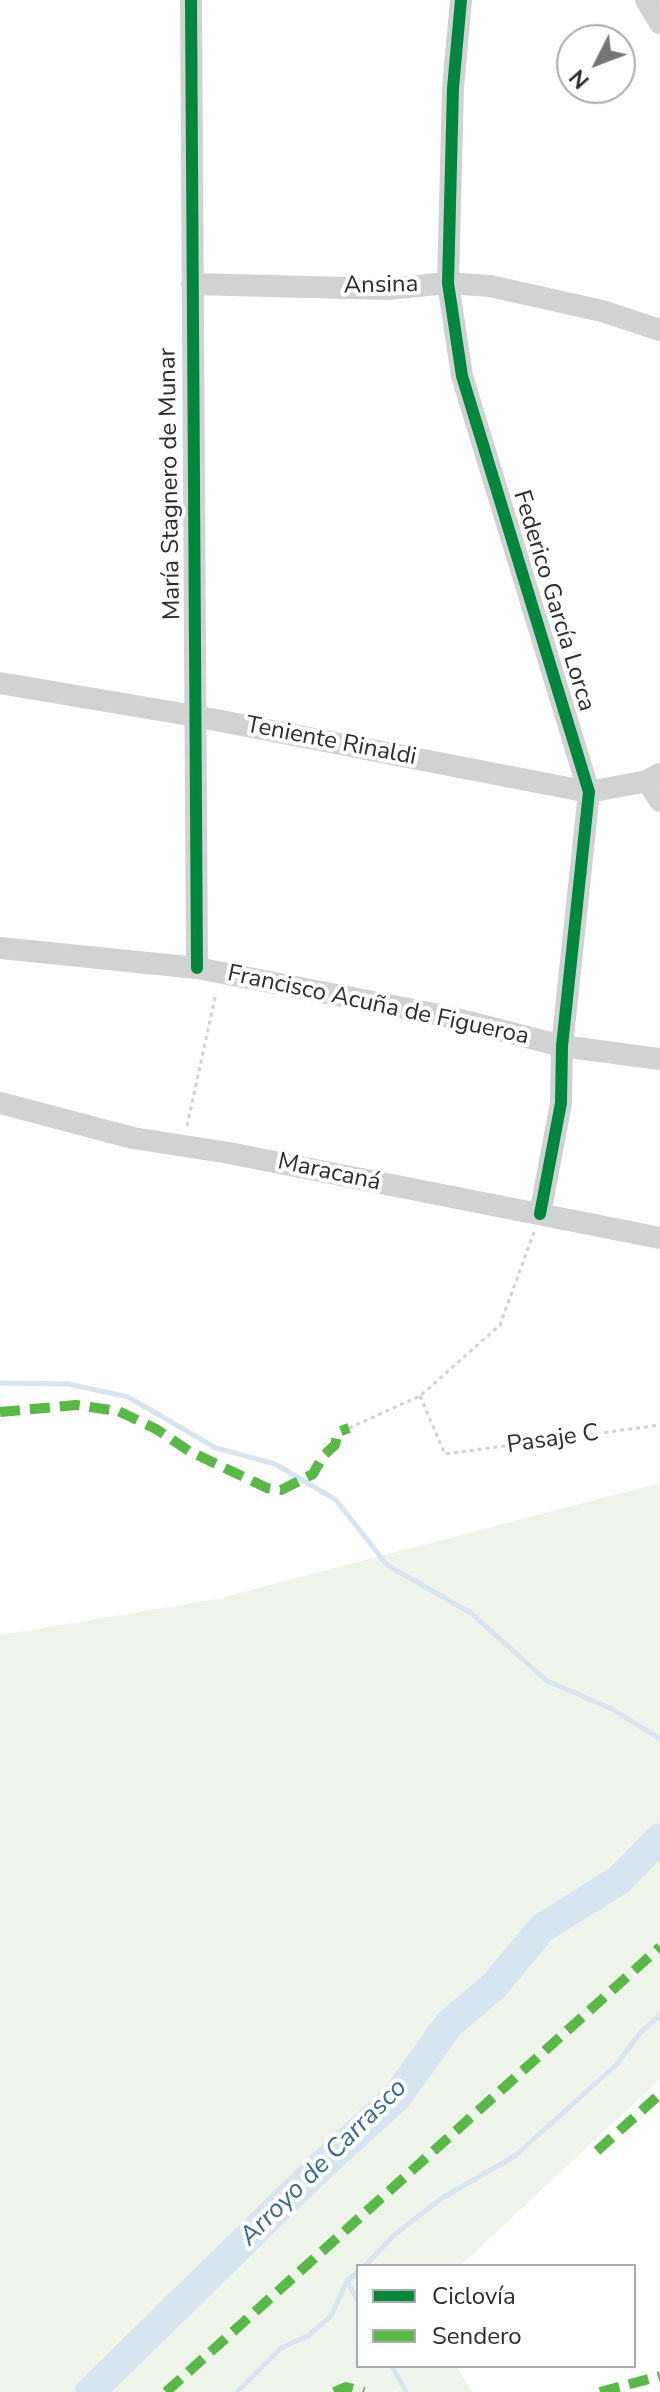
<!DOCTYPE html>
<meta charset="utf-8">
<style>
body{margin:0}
#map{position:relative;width:660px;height:2392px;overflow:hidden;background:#fff;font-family:"Nunito Sans",sans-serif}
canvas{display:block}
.legend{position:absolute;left:356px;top:2264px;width:280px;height:104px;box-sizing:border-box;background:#fff;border:2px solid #ababab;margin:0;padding:10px 14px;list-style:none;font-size:24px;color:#2d2d2d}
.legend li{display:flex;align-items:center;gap:16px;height:40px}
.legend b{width:40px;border:2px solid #ababab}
.north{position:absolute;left:556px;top:24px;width:80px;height:80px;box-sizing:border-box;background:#fff;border:2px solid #ababab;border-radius:50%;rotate:228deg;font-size:22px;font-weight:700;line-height:32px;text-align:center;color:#2d2d2d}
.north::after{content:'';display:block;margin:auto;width:28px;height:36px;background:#767676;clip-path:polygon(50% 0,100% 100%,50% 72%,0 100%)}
</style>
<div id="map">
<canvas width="660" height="2392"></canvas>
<ul class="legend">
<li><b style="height:10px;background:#00873e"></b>Ciclovía</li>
<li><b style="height:10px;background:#58b947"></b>Sendero</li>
</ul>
<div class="north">N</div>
</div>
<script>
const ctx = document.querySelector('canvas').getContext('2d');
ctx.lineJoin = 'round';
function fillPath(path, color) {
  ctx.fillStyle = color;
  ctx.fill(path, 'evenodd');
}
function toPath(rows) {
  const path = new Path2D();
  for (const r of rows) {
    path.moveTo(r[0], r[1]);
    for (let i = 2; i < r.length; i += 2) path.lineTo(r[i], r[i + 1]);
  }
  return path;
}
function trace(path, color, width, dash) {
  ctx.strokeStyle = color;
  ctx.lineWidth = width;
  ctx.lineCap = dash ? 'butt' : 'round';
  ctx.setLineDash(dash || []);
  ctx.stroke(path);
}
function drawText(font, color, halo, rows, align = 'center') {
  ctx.font = font + ' "Nunito Sans",sans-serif';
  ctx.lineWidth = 8;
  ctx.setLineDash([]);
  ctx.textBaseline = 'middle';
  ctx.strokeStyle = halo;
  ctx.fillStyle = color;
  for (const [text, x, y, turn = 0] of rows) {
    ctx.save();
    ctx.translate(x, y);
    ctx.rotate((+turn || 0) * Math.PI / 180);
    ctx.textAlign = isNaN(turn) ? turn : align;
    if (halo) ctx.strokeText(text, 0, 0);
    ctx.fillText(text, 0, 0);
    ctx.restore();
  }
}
fillPath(toPath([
 [660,1483,660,2079,460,2266,358,2266,358,2366,457,2366,472,2392,0,2392,0,1635,216,1599]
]), '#eff4eb');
trace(toPath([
 [0,1383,68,1384,128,1397,216,1448,275,1464,336,1500,387,1565,471,1613,547,1681,612,1709,660,1739],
 [365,2266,393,2236,442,2198,515,2156,617,2064,640,2033,660,2015],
 [347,2281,358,2301],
 [392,2366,406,2392],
 [237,2392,281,2348,308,2336,331,2316,347,2281,358,2272]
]), '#d7e5f1', 5);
trace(toPath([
 [90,2392,321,2166,396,2098,449,2024,494,1986,542,1928,619,1880,660,1838]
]), '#d7e5f1', 30);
trace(toPath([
 [187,1126,216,993],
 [420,1396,445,1454,660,1425],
 [349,1428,420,1396,500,1325,534,1232]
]), '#d2d2d2', 3, [4, 4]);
trace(toPath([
 [191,0,197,968],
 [461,0,453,88,448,283,462,376,589,792,562,1046,561,1103,540,1214],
 [646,0,660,23],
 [192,284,388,289,448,283,490,286,602,311,660,330],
 [0,683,195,716,589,792,647,781,660,774],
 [647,781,660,801],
 [0,948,197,968,445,1016,562,1046,660,1059],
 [0,1103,133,1138,229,1153,660,1238]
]), '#d2d2d2', 22);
trace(toPath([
 [0,1412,76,1405,118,1411,156,1429,189,1451,267,1488,281,1490,313,1474,323,1456,335,1445,338,1432,349,1428],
 [597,2151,660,2094],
 [166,2392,660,1947],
 [334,2392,346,2387,364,2392],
 [600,2392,660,2376]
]), '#58b947', 10, [20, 10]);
trace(toPath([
 [191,0,197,968],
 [461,0,453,88,448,283,462,376,589,792,562,1046,561,1103,540,1214]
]), '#00873e', 12);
drawText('24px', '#2d2d2d', '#fff', [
 ["Ansina",381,286,-1],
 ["María Stagnero de Munar",171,484,-91],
 ["Federico García Lorca",553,601,73],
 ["Teniente Rinaldi",331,742,11],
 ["Francisco Acuña de Figueroa",378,1006,12],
 ["Maracaná",329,1173,12],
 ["Pasaje C",553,1440,-8]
]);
drawText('italic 26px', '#3a6990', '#fff', [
 ["Arroyo de Carrasco",324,2163,-45]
]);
</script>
